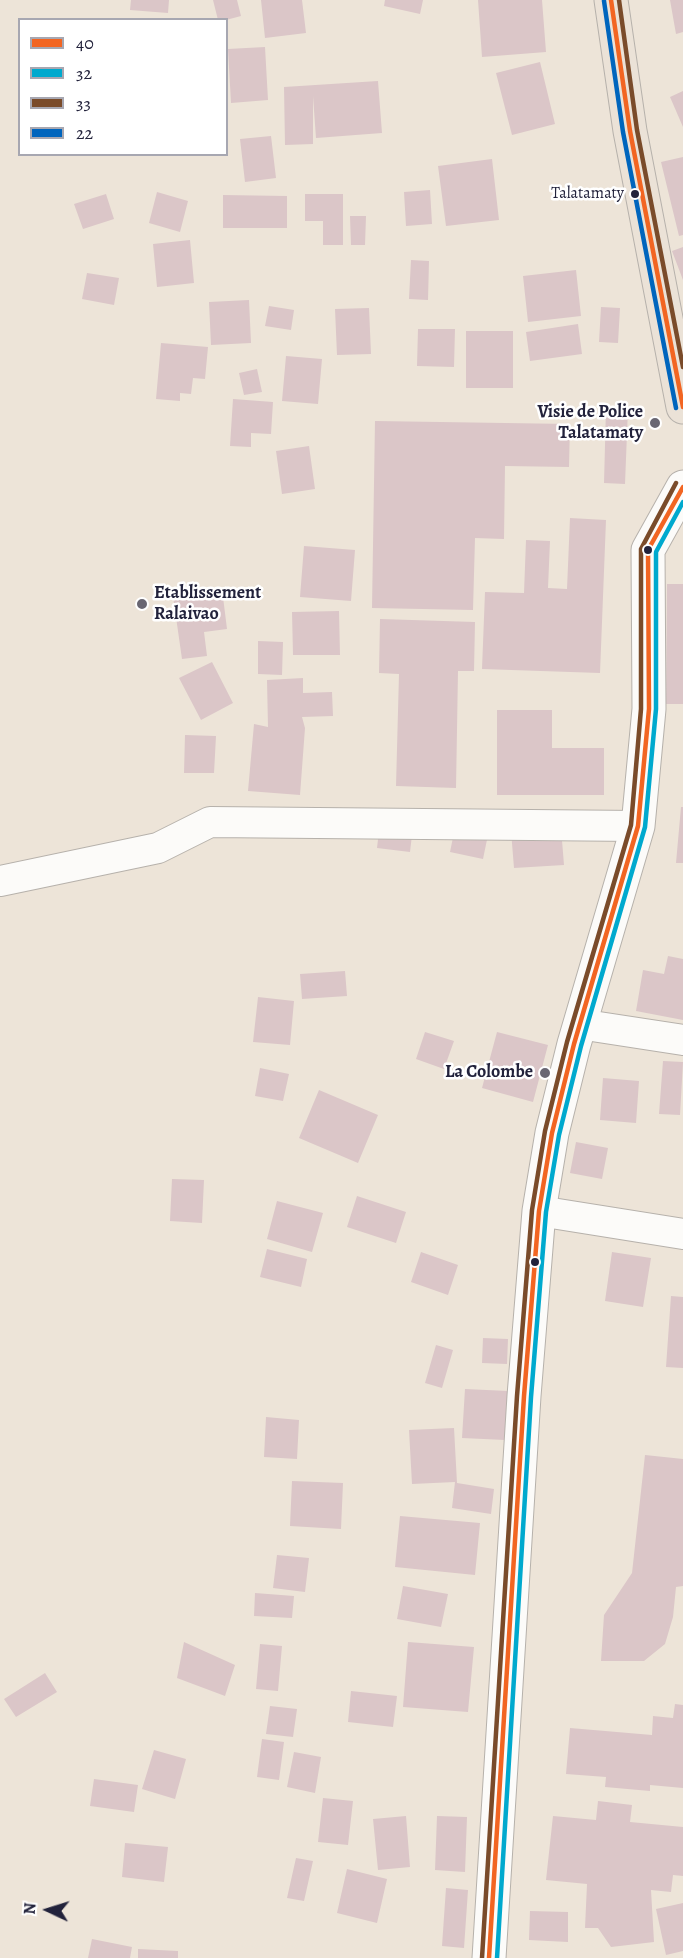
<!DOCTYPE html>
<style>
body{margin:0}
#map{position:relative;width:683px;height:1958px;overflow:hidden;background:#ede4d8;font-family:Alegreya,serif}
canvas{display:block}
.legend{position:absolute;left:18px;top:18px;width:210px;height:138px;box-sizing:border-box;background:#fff;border:2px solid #a7a7b1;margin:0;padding:8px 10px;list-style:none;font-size:18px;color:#22223b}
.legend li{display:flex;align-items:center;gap:12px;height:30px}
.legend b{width:30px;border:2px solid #a7a7b1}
.north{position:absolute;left:18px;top:1880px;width:60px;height:60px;-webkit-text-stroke:4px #fff;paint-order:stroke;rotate:274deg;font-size:16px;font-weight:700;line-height:24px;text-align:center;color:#22223b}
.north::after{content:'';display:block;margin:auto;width:21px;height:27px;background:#22223b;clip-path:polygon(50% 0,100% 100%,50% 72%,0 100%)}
</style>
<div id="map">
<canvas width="683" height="1958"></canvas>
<ul class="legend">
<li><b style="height:8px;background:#f26522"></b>40</li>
<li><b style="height:8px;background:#00a9ce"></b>32</li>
<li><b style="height:8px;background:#7a4b2a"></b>33</li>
<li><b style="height:8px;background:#0065bd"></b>22</li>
</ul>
<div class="north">N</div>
</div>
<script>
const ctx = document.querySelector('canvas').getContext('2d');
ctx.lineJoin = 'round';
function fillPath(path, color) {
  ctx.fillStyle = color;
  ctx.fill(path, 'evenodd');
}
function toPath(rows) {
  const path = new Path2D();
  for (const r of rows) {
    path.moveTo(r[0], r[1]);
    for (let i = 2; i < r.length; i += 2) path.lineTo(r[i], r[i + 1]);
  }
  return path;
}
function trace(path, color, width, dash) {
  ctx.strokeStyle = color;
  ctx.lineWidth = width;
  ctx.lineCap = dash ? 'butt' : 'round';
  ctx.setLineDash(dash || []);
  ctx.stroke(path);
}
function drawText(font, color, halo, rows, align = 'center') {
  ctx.font = font + ' Alegreya,serif';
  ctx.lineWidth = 5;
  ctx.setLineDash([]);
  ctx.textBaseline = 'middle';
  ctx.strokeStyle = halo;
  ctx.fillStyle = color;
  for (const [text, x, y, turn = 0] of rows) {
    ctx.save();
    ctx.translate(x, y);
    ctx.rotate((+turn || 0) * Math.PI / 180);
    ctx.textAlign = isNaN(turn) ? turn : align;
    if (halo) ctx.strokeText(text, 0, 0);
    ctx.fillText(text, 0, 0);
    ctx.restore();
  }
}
fillPath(toPath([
 [131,0,169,0,168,13,130,10],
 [213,0,237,0,241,16,226,20,218,20],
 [261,0,302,0,306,33,265,38],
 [385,0,423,0,420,14,384,6],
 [478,0,542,0,546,52,482,57],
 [670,0,683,0,683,32,676,34],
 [265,47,268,100,231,103,228,49],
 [540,62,555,124,512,135,496,73],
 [378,81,382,133,316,138,313,96,313,144,285,145,284,87],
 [683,91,683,127,670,97],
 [271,136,276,178,245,182,240,139],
 [683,157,683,235,679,236,661,162],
 [492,159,499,220,446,226,438,166],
 [430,190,432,224,406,226,404,192],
 [157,192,188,201,180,232,149,223],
 [106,194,114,219,83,229,74,204],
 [305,194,343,194,343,245,323,245,323,221,305,221],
 [223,195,287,196,287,228,223,228],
 [350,216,366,216,365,245,351,245],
 [190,240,194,283,157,287,153,244],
 [683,247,683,280,672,251],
 [411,260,429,261,428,300,409,299],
 [576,270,581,316,528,322,523,276],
 [87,273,119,278,114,305,82,299],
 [249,300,251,343,211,345,209,302],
 [269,306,294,310,291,330,265,326],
 [601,307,620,308,618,343,599,342],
 [369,308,371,354,337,355,335,309],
 [578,324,582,354,530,361,526,332],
 [418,329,455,329,454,367,417,366],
 [466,331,513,331,513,388,466,388],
 [161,343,208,347,205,379,193,378,191,394,180,393,180,401,156,399],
 [286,356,322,359,318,404,282,401],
 [257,369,262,392,244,395,239,373],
 [233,399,273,402,271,434,251,433,251,447,230,446],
 [606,408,628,408,625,484,604,483],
 [375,421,570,424,569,467,505,466,504,539,475,538,473,610,372,608],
 [309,446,315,489,282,494,276,451],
 [570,518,606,520,600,673,482,669,485,592,524,593,526,540,550,541,548,588,567,589],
 [304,546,355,550,351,601,300,597],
 [667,584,683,584,683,704,666,704],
 [222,589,227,629,204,632,207,656,182,659,173,596],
 [339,611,340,655,293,655,292,612],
 [380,619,475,622,474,671,458,671,456,788,396,786,399,674,379,673],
 [258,641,283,642,282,675,258,674],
 [212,662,233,703,201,720,179,678],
 [303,678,303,693,332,692,333,716,302,717,305,728,300,795,248,791,254,724,268,727,267,680],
 [497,710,552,710,552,748,604,748,604,795,497,795],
 [185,735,216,736,214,773,184,773],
 [681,807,683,807,683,863,676,863],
 [457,818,490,825,483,859,450,852],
 [561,828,564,865,514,868,511,831],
 [379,831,412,835,410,852,377,848],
 [668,956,683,959,683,1020,636,1011,643,970,664,974],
 [345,971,347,996,302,999,300,974],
 [258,997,294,1001,290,1045,253,1042],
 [425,1032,454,1041,444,1069,416,1059],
 [497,1032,548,1045,533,1102,482,1088],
 [663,1061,683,1062,680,1115,659,1114],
 [260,1068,289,1074,283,1101,255,1096],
 [603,1078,639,1081,636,1123,600,1120],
 [319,1090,378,1115,358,1163,299,1138],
 [576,1142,608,1148,602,1179,570,1173],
 [172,1179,204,1180,202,1223,170,1221],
 [357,1196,406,1212,396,1243,347,1227],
 [277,1201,323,1213,312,1252,267,1239],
 [267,1249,307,1259,301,1287,260,1277],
 [421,1252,458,1265,448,1295,411,1282],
 [612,1252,651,1258,643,1307,605,1301],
 [671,1296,683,1297,683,1368,666,1367],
 [483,1338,508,1339,507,1364,482,1363],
 [436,1345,453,1350,442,1388,425,1383],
 [465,1389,508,1391,505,1440,462,1438],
 [266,1417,299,1420,297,1459,264,1457],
 [454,1428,457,1483,494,1489,491,1514,452,1508,455,1482,412,1484,409,1430],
 [645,1455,683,1459,683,1586,676,1587,673,1617,665,1644,644,1661,601,1661,604,1615,632,1573],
 [292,1481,343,1483,341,1529,290,1526],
 [400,1516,480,1523,475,1575,395,1567],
 [277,1555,309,1558,305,1592,273,1588],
 [403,1586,448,1594,441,1627,397,1619],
 [255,1593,294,1596,292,1618,254,1616],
 [184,1642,235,1665,225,1696,177,1678],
 [408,1642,474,1647,468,1712,403,1707],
 [260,1644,282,1646,278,1691,256,1689],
 [45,1673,57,1692,16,1717,4,1699],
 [351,1691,397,1696,393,1727,348,1722],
 [675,1704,683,1705,683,1788,650,1785,650,1791,605,1787,606,1777,566,1774,570,1728,652,1735,653,1716,673,1718],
 [270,1706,297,1709,293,1737,266,1734],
 [262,1739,284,1742,279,1780,257,1777],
 [154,1750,186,1759,175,1799,142,1789],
 [294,1752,321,1757,315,1793,287,1787],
 [94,1779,138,1785,134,1812,90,1806],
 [323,1798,353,1801,348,1845,318,1842],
 [598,1801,632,1805,630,1822,683,1827,683,1876,673,1875,671,1892,651,1890,654,1942,611,1947,598,1928,585,1928,587,1884,546,1880,553,1816,596,1820],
 [406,1816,410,1867,378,1870,373,1819],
 [437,1816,467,1817,465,1872,435,1870],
 [125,1843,168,1847,164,1882,122,1877],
 [296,1858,313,1861,304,1901,287,1898],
 [347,1869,387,1879,377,1923,337,1913],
 [446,1888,468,1890,464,1948,442,1946],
 [683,1903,683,1951,666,1955,656,1909],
 [530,1911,568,1912,568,1942,529,1940],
 [92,1939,132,1947,130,1958,88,1958],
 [138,1949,178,1951,178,1958,138,1958]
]), '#dbc6c8');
const minor = toPath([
 [0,881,158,848,210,822,638,826],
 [579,1024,683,1040],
 [539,1211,683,1234]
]);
const tertiary = toPath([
 [489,1958,524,1396,539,1211,552,1133,574,1044,638,826,649,709,648,550,683,487]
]);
const primary = toPath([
 [611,0,630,131,683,407]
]);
trace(minor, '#b6b1ab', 32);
trace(tertiary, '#b6b1ab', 35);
trace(primary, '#b6b1ab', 35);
trace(minor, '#fcfbf9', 30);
trace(tertiary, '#fcfbf9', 33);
trace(primary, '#ebe2d7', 33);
trace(toPath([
 [611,0,630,131,683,407],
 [489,1958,524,1396,539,1211,552,1133,574,1044,638,826,649,709,648,550,683,487]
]), '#f26522', 4.5);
trace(toPath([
 [497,1958,531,1397,546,1212,559,1135,581,1046,645,827,656,709,656,552,683,502]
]), '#00a9ce', 4.5);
trace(toPath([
 [619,0,637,130,683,367],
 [482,1958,517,1396,532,1210,545,1131,567,1042,631,825,641,709,641,549,676,483]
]), '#7a4b2a', 4.5);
trace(toPath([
 [604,1,623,132,676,408]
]), '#0065bd', 4.5);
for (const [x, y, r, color] of [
 [635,194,5,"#22223b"],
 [655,423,6,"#696672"],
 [648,550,5,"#22223b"],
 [142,604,6,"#696672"],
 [545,1073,6,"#696672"],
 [535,1262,5,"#22223b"]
]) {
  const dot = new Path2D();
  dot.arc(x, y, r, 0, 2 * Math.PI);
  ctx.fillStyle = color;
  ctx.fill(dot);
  trace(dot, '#fff', 2);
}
drawText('16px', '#22223b', '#fff', [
 ["Talatamaty",624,194]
], 'right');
drawText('bold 18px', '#22223b', '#fff', [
 ["Visie de Police",643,413],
 ["Talatamaty",643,434],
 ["Etablissement",154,594,"left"],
 ["Ralaivao",154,615,"left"],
 ["La Colombe",533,1073]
], 'right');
</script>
